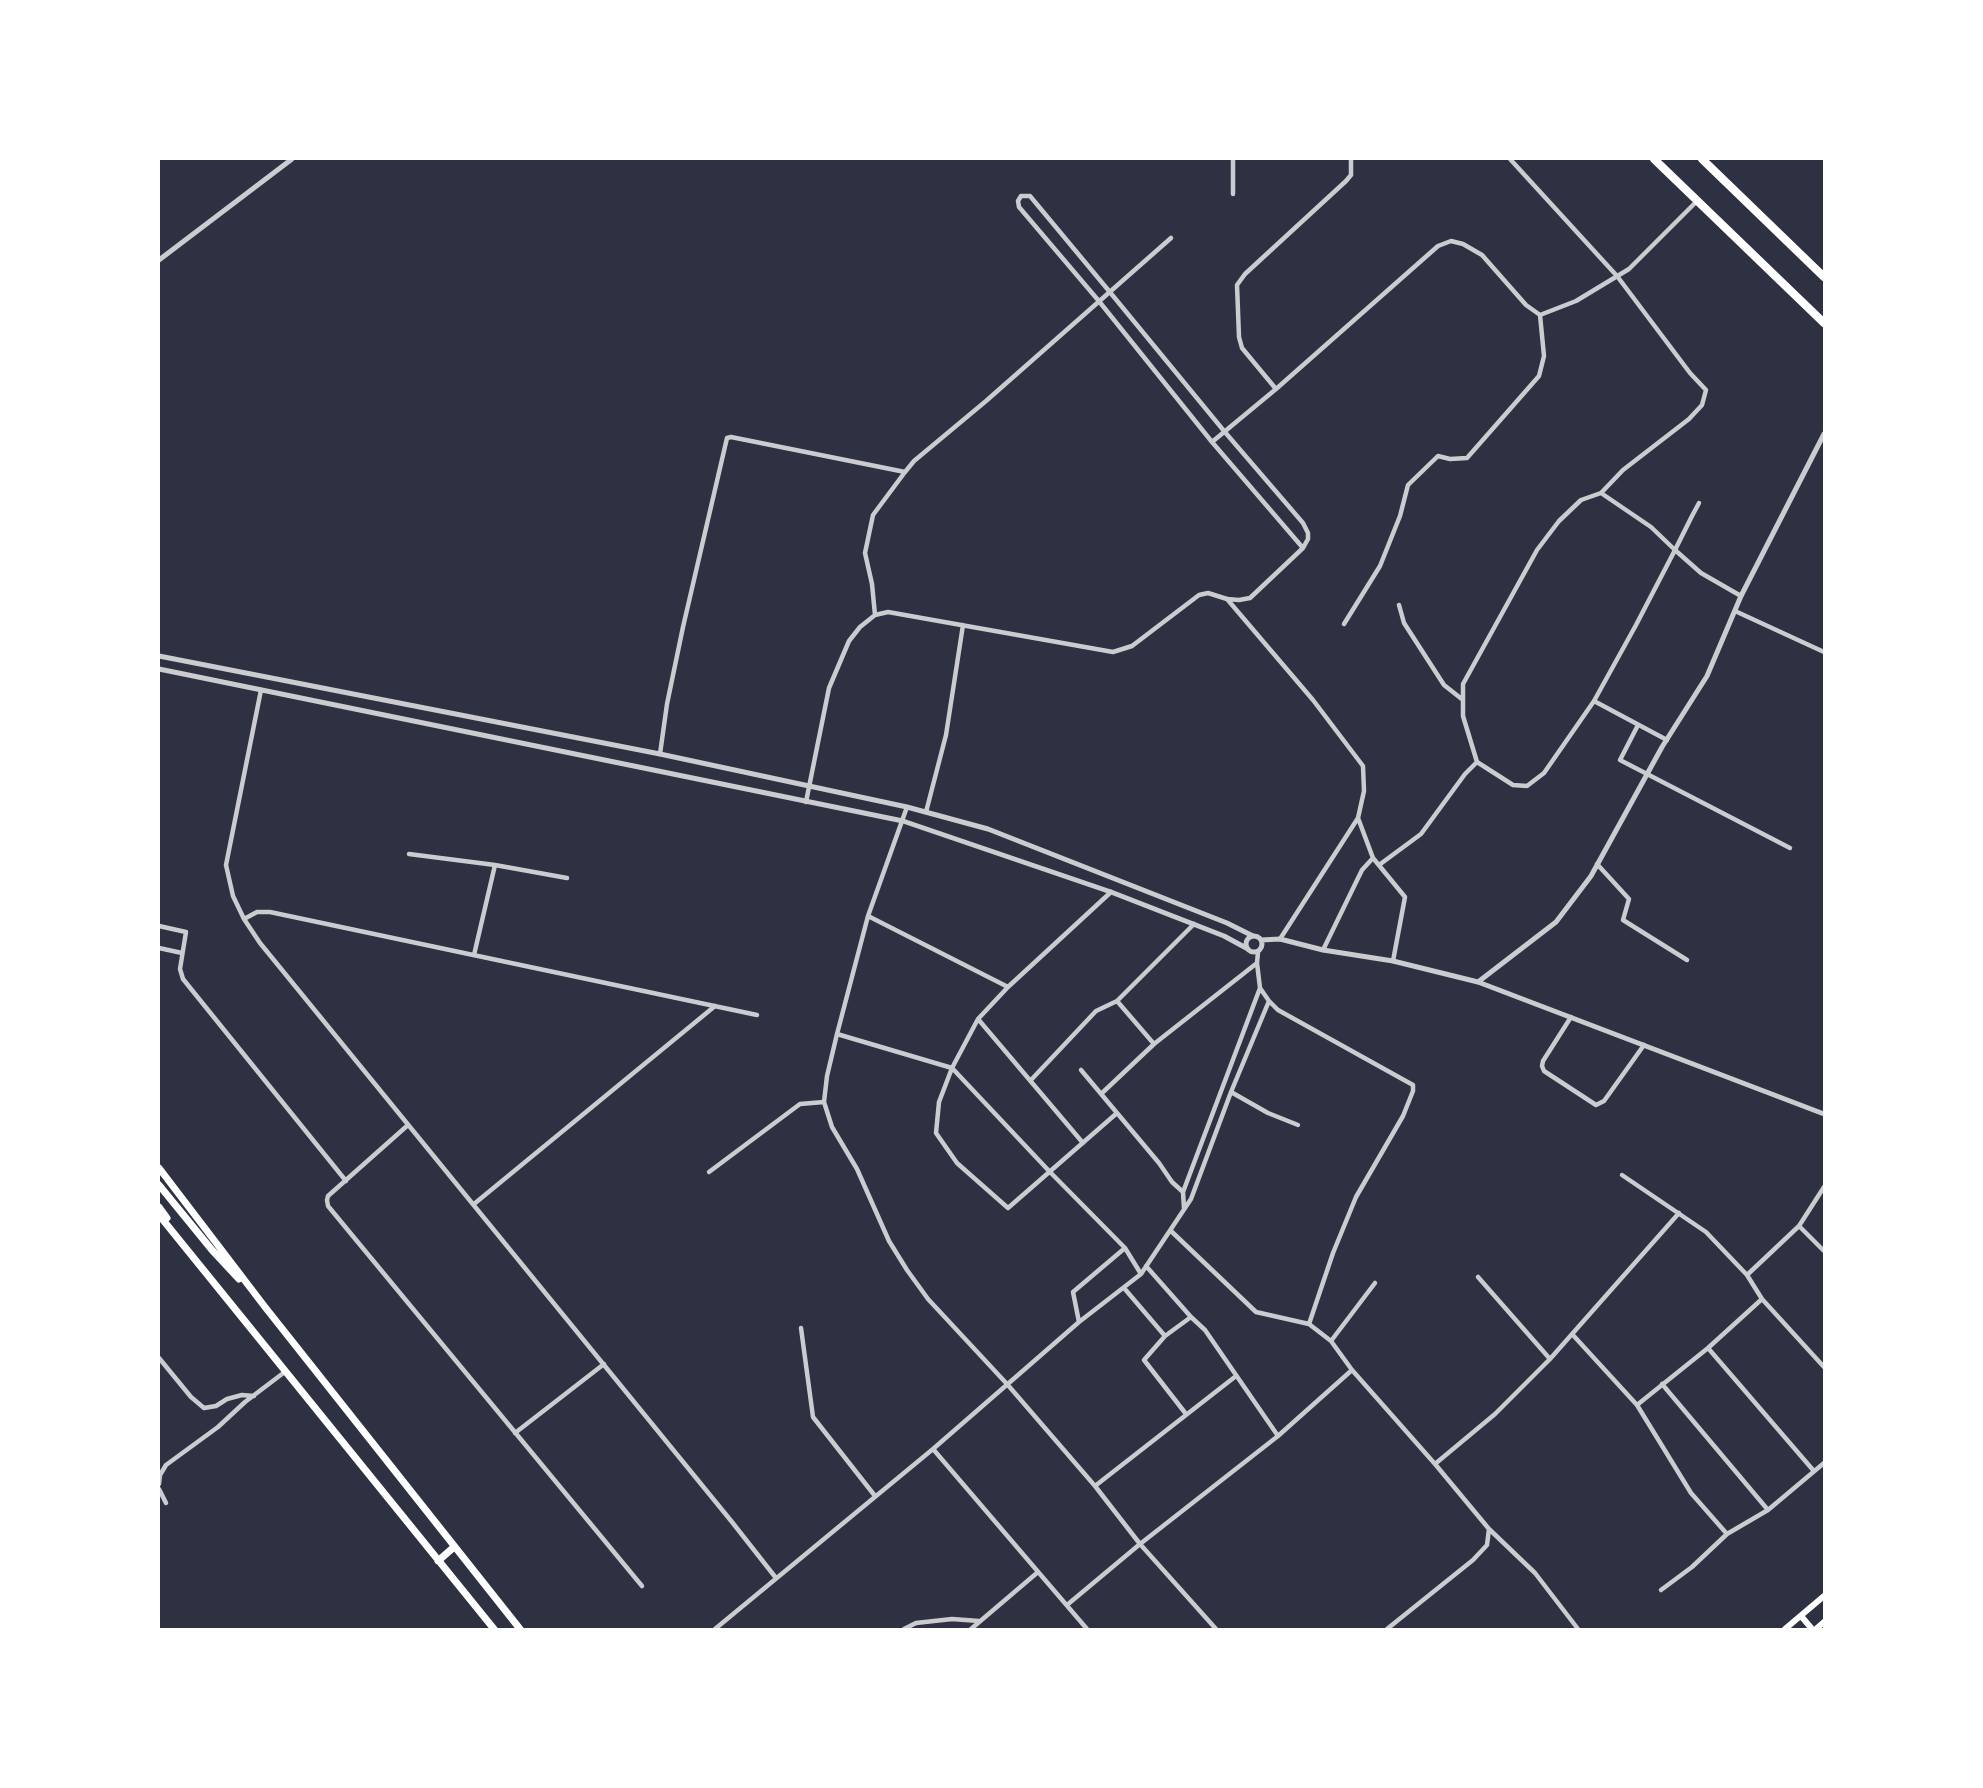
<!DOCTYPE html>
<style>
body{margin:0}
#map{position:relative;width:1983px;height:1788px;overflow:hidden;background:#2d3142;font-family:Literata,serif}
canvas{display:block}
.frame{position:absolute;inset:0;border:160px solid #fff;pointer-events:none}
</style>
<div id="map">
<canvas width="1983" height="1788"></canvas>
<div class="frame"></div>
</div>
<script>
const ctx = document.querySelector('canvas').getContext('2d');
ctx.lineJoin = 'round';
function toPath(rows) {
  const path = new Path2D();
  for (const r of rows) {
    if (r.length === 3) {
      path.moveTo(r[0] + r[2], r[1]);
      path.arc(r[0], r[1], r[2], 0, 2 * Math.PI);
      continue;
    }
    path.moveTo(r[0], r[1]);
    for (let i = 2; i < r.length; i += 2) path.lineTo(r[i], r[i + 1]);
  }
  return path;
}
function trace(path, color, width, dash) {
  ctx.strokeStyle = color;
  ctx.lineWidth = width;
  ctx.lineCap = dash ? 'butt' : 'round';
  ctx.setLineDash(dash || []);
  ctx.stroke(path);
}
trace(toPath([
 [1510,159,1617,276,1690,373,1706,390,1702,405,1689,419,1623,470,1601,493],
 [1233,194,1233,159],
 [1276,389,1242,348,1239,337,1237,285,1245,274,1346,181,1351,175,1351,159],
 [1212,442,1276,389,1438,246,1451,241,1463,244,1482,255,1526,305,1540,315,1576,301,1629,269,1697,201],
 [1699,503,1692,516,1675,550,1636,625,1594,701,1544,773,1527,786,1513,785,1477,762,1463,716,1463,684,1537,550,1559,521,1581,500,1601,493,1651,527,1675,550,1701,573,1741,596],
 [1227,599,1313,700,1363,766,1364,791,1358,818,1280,939],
 [1399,605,1404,623,1444,685,1463,700],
 [1735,611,1824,652],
 [875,615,872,584,865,553,873,515,905,472,914,461,986,401,1171,238],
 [1344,624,1380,566,1400,516,1408,485,1438,456,1450,459,1467,458,1539,376,1544,356,1540,315],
 [261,690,226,865,233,896,244,919,260,943,732,1522,776,1578],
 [1594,701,1667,740],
 [1638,725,1620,760,1790,848],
 [660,754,667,704,683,627,727,438,731,437,905,472],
 [806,802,829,688,849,641,860,627,875,615,888,612,1113,652,1132,646,1199,595,1208,593,1227,599,1239,600,1250,598,1303,548,1308,539,1308,533,1303,523,1224,431,1109,291,1030,196,1021,196,1018,201,1019,207,1098,300,1212,442,1303,548],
 [907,807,868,916,837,1034,827,1076,824,1102,832,1127,857,1169,889,1241,907,1270,928,1299,1007,1384,1095,1486,1140,1544,1216,1629],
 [926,812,946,735,963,625],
 [1358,818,1373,858,1405,897,1393,961],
 [409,854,495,865,567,878],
 [1597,864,1629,899,1623,920,1687,960],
 [1379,865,1421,834,1465,774,1477,762],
 [1111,892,1008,987,978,1019,952,1068,939,1102,936,1133,957,1163,1008,1208,1117,1113],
 [868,916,1008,987],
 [244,919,257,912,270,912,757,1015],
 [159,926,186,932,180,969,183,979,346,1181],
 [159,948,182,953],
 [1323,950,1362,870,1373,858],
 [1258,952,1257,963,1260,988,1269,1001,1278,1010,1413,1085,1413,1091,1403,1116,1356,1197,1333,1253,1309,1324],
 [474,955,495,865],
 [1117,1001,1154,1044],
 [1571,1017,1543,1061,1542,1066,1544,1071,1596,1105,1604,1101,1644,1045],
 [978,1019,1083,1143],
 [837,1034,952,1068,1050,1172,1125,1248,1141,1274],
 [1081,1070,1159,1163,1172,1182,1183,1192,1184,1208],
 [1031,1080,1096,1011,1117,1001,1194,924],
 [1231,1092,1268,1113,1298,1125],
 [1101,1094,1154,1044,1257,963],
 [408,1125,328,1196,327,1200,328,1206,642,1586],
 [709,1172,800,1104,824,1102],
 [1622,1175,1706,1232,1747,1275,1762,1299,1824,1367],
 [1183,1192,1260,988],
 [474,1204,715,1006],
 [1799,1226,1824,1251],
 [1171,1231,1256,1312,1309,1324,1331,1341,1352,1370,1435,1464,1489,1529,1535,1573,1578,1629],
 [1146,1266,1191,1317,1205,1330,1278,1436],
 [1747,1275,1799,1226,1824,1187],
 [1478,1277,1550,1359],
 [1124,1288,1165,1336],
 [1079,1322,1073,1292,1125,1248],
 [801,1328,813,1417,875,1496],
 [1572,1334,1637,1405,1691,1493,1727,1534],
 [1331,1341,1375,1283],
 [1708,1348,1813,1470],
 [159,1358,191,1397,204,1408,216,1406,227,1399,242,1395,254,1396],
 [1662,1384,1768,1510],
 [1637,1405,1708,1348,1762,1299],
 [1186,1414,1144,1360,1165,1336,1191,1317],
 [515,1433,604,1364],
 [933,1449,1087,1629],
 [1435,1464,1495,1414,1550,1359,1679,1213],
 [159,1484,160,1475,166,1465,218,1427,245,1402,286,1371],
 [1095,1486,1236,1376],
 [159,1489,166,1503],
 [1661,1590,1692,1567,1727,1534,1768,1510,1824,1463],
 [1067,1605,1140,1544,1278,1436,1352,1370],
 [715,1629,933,1449,1079,1322,1141,1274,1191,1199,1231,1092,1269,1001],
 [904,1629,916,1623,952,1619,979,1621],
 [971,1629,1038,1572],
 [1387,1629,1473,1560,1487,1545,1489,1529]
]), '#caccd0', 4.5);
trace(toPath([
 [159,260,292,159],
 [159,656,660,754,907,807,988,829,1227,923,1253,936],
 [159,669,903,821,1111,892,1224,936,1248,949],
 [1254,944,8],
 [1261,940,1280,939,1323,950,1393,961,1478,982,1824,1114],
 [1478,982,1556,922,1591,876,1662,747,1707,676,1741,596,1824,434]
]), '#caccd0', 5);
trace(toPath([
 [1801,1616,1812,1629],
 [1785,1629,1824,1596],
 [1816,1629,1824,1622]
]), '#fff', 6);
trace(toPath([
 [159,1168,265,1307,520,1629],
 [159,1185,212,1250,239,1279],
 [159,1207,167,1218],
 [159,1215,494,1629],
 [438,1561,454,1547]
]), '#fff', 7);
trace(toPath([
 [1654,159,1824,323],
 [1702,159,1824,277]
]), '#fff', 8);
</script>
